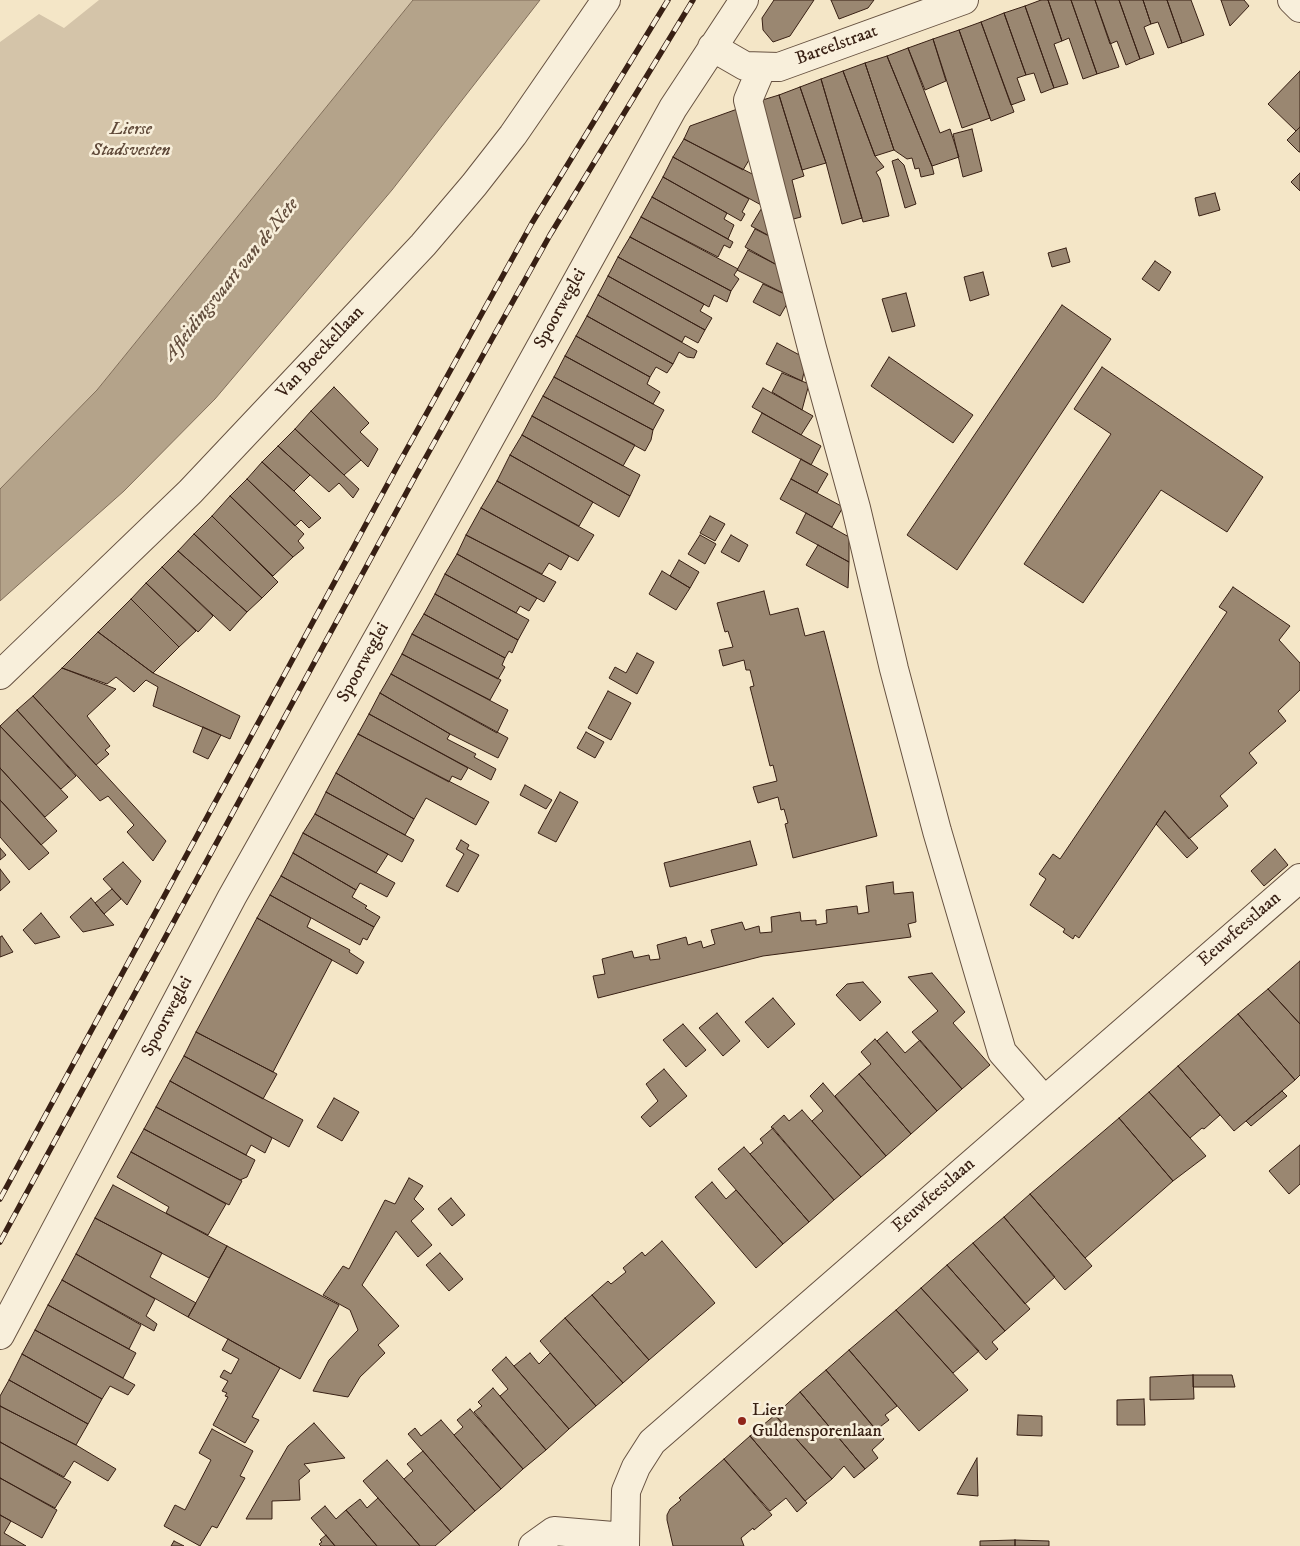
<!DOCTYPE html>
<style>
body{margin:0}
canvas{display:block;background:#f4e6c7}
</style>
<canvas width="1300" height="1546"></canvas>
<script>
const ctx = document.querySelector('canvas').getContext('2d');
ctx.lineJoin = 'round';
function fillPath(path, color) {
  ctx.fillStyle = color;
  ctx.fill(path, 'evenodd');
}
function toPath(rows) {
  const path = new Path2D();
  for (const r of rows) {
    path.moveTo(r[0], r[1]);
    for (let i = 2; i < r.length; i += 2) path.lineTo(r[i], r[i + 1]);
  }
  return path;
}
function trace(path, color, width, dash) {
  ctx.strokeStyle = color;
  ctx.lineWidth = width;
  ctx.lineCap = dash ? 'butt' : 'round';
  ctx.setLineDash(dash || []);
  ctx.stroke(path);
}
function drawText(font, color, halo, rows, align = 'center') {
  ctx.font = font + ' "IM FELL DW Pica",serif';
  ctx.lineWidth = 5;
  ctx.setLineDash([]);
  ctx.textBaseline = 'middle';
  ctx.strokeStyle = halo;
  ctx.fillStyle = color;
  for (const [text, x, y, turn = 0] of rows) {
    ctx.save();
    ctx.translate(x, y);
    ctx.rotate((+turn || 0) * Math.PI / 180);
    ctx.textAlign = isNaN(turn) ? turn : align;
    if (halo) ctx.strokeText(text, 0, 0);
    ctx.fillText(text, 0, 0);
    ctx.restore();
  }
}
fillPath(toPath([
 [99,0,413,0,97,390,0,489,0,42,39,14,64,28]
]), '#d4c4a9');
const water = toPath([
 [413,0,540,0,392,190,215,399,124,491,0,601,0,489,97,390,413,0]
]);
fillPath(water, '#b4a38a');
trace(water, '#826f5b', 1);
const building = toPath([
 [774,0,814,0,790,36,773,42,763,30,762,18,774,0],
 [831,0,874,0,868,8,839,19,831,0],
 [1041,0,1048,0,1062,41,1054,44,1068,84,1054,88,1025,6,1041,0],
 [1048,0,1071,0,1097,74,1083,79,1069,38,1062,41,1048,0],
 [1071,0,1095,0,1119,67,1097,74,1071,0],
 [1095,0,1119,0,1140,59,1126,65,1117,41,1110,44,1095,0],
 [1119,0,1143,0,1151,24,1144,27,1154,54,1140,59,1119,0],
 [1143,0,1167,0,1182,43,1168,48,1158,22,1151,24,1143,0],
 [1167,0,1191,0,1204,35,1182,43,1167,0],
 [1221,0,1244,0,1249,6,1230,26,1221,0],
 [1025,6,1054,88,1041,93,1034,73,1026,75,1004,13,1025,6],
 [1004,13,1026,75,1017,78,1025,100,1011,105,981,22,1004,13],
 [981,22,1014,112,991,121,959,30,981,22],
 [959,30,990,118,962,128,933,39,959,30],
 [933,39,946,81,925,90,908,48,933,39],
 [908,48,940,133,950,129,959,157,932,166,887,56,908,48],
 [887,56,932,166,934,174,921,177,919,168,915,169,912,158,907,159,894,150,865,63,887,56],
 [865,63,894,150,875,156,843,71,865,63],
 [843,71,875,156,884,167,876,172,880,179,889,216,863,222,821,79,843,71],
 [1300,71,1300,127,1296,131,1268,104,1300,71],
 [821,79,862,218,842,224,826,163,800,87,821,79],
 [800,87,826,163,802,170,779,95,800,87],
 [779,95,804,176,792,180,801,217,786,221,756,102,779,95],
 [743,107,752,155,743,170,684,139,690,126,743,107],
 [1300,127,1300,152,1299,152,1287,140,1300,127],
 [972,129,982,171,963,177,953,134,972,129],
 [684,139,760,178,763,206,673,157,684,139],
 [673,157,749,199,742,212,745,214,741,221,663,177,673,157],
 [898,159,904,165,916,204,905,208,892,161,898,159],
 [1300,173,1300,191,1291,182,1300,173],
 [663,177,727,213,724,219,734,225,728,239,652,197,663,177],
 [1215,193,1220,210,1199,216,1195,198,1215,193],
 [652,197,733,242,730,248,724,245,718,257,641,217,652,197],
 [763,206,777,240,751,226,763,206],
 [641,217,738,269,734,275,739,279,731,291,630,237,641,217],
 [755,229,777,240,777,265,745,247,755,229],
 [630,237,731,291,727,302,714,295,709,307,618,257,630,237],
 [1066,248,1070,262,1052,267,1048,253,1066,248],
 [748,250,777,265,791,297,737,270,748,250],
 [618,257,704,304,700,311,712,318,705,330,608,276,618,257],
 [1155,261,1171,272,1159,291,1142,279,1155,261],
 [983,272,989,295,970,301,964,277,983,272],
 [608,276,705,330,698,343,685,336,682,342,598,295,608,276],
 [763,284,791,297,780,316,753,302,763,284],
 [906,293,915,326,892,332,882,299,906,293],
 [598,295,697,351,694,358,687,357,679,352,673,364,587,316,598,295],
 [1062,305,1111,339,957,570,907,535,1062,305],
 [587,316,673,364,667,373,656,367,650,377,576,336,587,316],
 [576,336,650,377,647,384,660,392,653,404,565,356,576,336],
 [777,343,807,359,802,381,766,364,777,343],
 [565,356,664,410,653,430,554,377,565,356],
 [889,357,973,415,953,443,871,386,889,357],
 [1102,367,1263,477,1227,532,1161,490,1083,603,1024,564,1111,434,1074,409,1102,367],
 [782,373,809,384,802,410,772,392,782,373],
 [554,377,653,430,651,440,645,451,543,396,554,377],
 [334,387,369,423,360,432,378,449,368,467,311,411,334,387],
 [763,388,813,416,801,435,752,407,763,388],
 [543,396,635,445,623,466,532,416,543,396],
 [311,411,361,460,344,475,295,429,311,411],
 [762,413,821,446,811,465,752,432,762,413],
 [532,416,640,475,630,496,522,435,532,416],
 [295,429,359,489,353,498,339,483,329,492,278,446,295,429],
 [522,435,630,496,619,517,510,455,522,435],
 [278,446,310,475,294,491,262,462,278,446],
 [510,455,593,502,579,526,497,481,510,455],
 [801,459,828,474,817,493,791,479,801,459],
 [262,462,294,491,321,518,309,528,301,520,295,526,247,479,262,462],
 [247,479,304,534,298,541,304,548,293,557,230,496,247,479],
 [791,479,843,507,832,527,780,499,791,479],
 [497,481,594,535,578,561,481,508,497,481],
 [230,496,293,557,273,576,212,516,230,496],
 [481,508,569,556,561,570,549,563,542,574,466,535,481,508],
 [806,513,849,537,849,562,796,533,806,513],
 [212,516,278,582,262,598,194,534,212,516],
 [710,516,725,524,715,541,700,533,710,516],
 [194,534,262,598,247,612,178,551,194,534],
 [466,535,556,582,544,602,457,554,466,535],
 [700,535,716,544,705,564,688,554,700,535],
 [731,535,748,545,739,562,721,552,731,535],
 [818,545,849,562,848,588,806,565,818,545],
 [178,551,247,612,230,631,162,567,178,551],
 [457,554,537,598,529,611,520,606,516,613,445,574,457,554],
 [679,560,699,572,690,588,670,576,679,560],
 [162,567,213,616,198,632,146,583,162,567],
 [662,571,690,588,676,610,649,594,662,571],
 [445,574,529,620,518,640,435,594,445,574],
 [146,583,196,631,179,647,131,599,146,583],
 [1233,587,1290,626,1279,640,1300,663,1300,690,1278,711,1286,721,1249,753,1257,763,1220,796,1228,806,1189,839,1165,811,1079,938,1075,935,1073,939,1063,932,1065,929,1030,905,1046,879,1039,874,1053,854,1060,859,1227,612,1219,607,1233,587],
 [764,591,770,615,798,608,805,636,824,631,877,836,793,858,785,824,788,823,784,809,781,810,778,797,758,803,753,787,777,781,773,765,770,766,750,687,754,686,750,670,746,670,744,660,723,666,719,650,733,647,728,631,725,632,717,603,764,591],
 [435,594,518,640,512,653,509,651,505,658,424,614,435,594],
 [131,599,179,647,153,673,98,632,131,599],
 [424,614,505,658,502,665,505,667,498,679,412,634,424,614],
 [98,632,153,673,240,716,230,739,153,706,158,687,146,680,134,692,116,677,107,684,62,668,98,632],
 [412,634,501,680,490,700,402,654,412,634],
 [637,653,654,662,637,694,609,678,615,667,626,673,637,653],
 [402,654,508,710,497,733,391,674,402,654],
 [62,668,116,689,87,716,110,746,105,750,109,754,96,765,33,696,62,668],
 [391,674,508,738,498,758,450,734,380,693,391,674],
 [608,691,631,703,611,740,588,728,608,691],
 [380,693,450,734,447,739,476,754,474,757,496,769,491,780,369,714,380,693],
 [33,696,166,841,153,861,127,832,134,825,108,796,100,801,17,710,33,696],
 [17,710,76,776,61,789,0,726,17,710],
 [369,714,468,768,461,780,452,776,449,782,358,734,369,714],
 [0,726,68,797,45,817,0,768,0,726],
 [203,727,221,735,208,759,193,752,203,727],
 [586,732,604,742,595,758,577,748,586,732],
 [358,734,489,802,476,825,426,798,414,819,336,773,358,734],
 [0,768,57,831,41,845,0,800,0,768],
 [336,773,414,819,405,835,326,792,336,773],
 [525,785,552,800,546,809,520,795,525,785],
 [326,792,414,840,402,862,315,814,326,792],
 [560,792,578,802,556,842,538,833,560,792],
 [0,800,49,853,29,870,0,837,0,800],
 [1165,811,1198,848,1187,858,1156,824,1165,811],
 [315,814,388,854,376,873,303,833,315,814],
 [303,833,395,883,387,897,360,883,356,890,293,853,303,833],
 [461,840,469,845,467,849,479,855,458,892,446,886,464,854,456,849,461,840],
 [750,841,757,865,670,887,664,863,750,841],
 [0,848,6,855,0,860,0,848],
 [1275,849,1288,865,1264,886,1251,871,1275,849],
 [293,853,356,890,352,897,367,906,365,908,380,917,374,927,281,876,293,853],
 [123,862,141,881,127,905,103,879,123,862],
 [0,869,10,882,0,891,0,869],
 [281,876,374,927,367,940,363,938,360,945,270,895,281,876],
 [893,882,894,894,913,892,916,922,908,924,911,937,763,956,598,998,593,976,605,974,602,959,632,951,634,958,649,955,650,960,660,959,657,945,686,937,688,945,701,941,703,948,715,944,711,930,742,922,745,930,759,926,760,933,772,932,771,917,800,912,801,921,816,920,816,925,827,923,826,910,857,906,858,914,869,912,866,886,893,882],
 [112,889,121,899,104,914,95,903,112,889],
 [270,895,311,918,307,927,350,950,349,952,364,962,357,974,257,918,270,895],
 [91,898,104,914,114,925,83,932,70,917,91,898],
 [41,913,60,937,35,944,23,930,41,913],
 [257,918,332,960,273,1072,196,1032,257,918],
 [2,936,13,952,0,957,0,937,2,936],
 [1300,961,1300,1024,1268,989,1300,961],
 [932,973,965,1012,953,1023,990,1065,962,1089,912,1032,938,1011,908,977,932,973],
 [863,982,881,1002,860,1021,836,995,847,984,863,982],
 [1268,989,1300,1024,1300,1075,1295,1080,1238,1014,1268,989],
 [773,998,795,1024,768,1048,745,1022,773,998],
 [717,1013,740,1041,723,1056,699,1028,717,1013],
 [1238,1014,1295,1080,1234,1131,1178,1066,1238,1014],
 [683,1024,706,1050,686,1067,663,1040,683,1024],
 [196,1032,277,1074,263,1099,184,1056,196,1032],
 [887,1032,905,1053,920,1040,962,1089,937,1111,877,1041,887,1032],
 [875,1039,937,1111,911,1134,859,1074,871,1064,861,1052,875,1039],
 [184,1056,303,1120,289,1147,170,1081,184,1056],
 [1178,1066,1220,1115,1204,1129,1202,1128,1190,1138,1149,1092,1178,1066],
 [664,1069,687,1096,650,1127,641,1117,658,1101,646,1084,664,1069],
 [859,1074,911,1134,886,1156,835,1096,859,1074],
 [170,1081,272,1138,265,1153,251,1145,246,1155,156,1107,170,1081],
 [823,1083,886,1156,861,1177,812,1121,823,1111,810,1096,823,1083],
 [1282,1091,1287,1096,1251,1126,1246,1121,1282,1091],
 [1149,1092,1206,1156,1173,1181,1119,1118,1149,1092],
 [334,1098,359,1112,342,1141,317,1127,334,1098],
 [156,1107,255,1160,247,1177,240,1180,144,1129,156,1107],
 [802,1110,861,1177,834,1200,771,1127,784,1115,789,1121,802,1110],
 [1119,1118,1173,1181,1085,1258,1030,1194,1119,1118],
 [773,1128,834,1200,809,1222,750,1154,763,1143,760,1139,773,1128],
 [144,1129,242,1181,229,1205,131,1152,144,1129],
 [1300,1145,1300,1184,1289,1194,1269,1171,1300,1145],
 [744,1147,809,1222,783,1244,718,1169,744,1147],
 [131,1152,226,1204,208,1235,166,1213,169,1207,117,1177,131,1152],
 [409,1178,423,1186,414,1199,424,1209,411,1221,432,1245,418,1257,396,1231,362,1285,399,1326,378,1345,385,1353,360,1377,348,1397,313,1391,329,1360,358,1330,350,1310,323,1295,343,1266,349,1269,385,1200,395,1204,409,1178],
 [712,1182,726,1199,736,1190,783,1244,756,1268,695,1197,712,1182],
 [113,1185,227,1246,209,1278,95,1218,113,1185],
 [1030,1194,1092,1266,1065,1290,1004,1217,1030,1194],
 [451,1198,465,1215,452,1226,438,1209,451,1198],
 [1004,1217,1055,1277,1025,1304,973,1243,1004,1217],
 [95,1218,162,1253,150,1277,196,1303,188,1317,76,1254,95,1218],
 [662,1241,715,1303,649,1360,592,1295,608,1281,611,1284,626,1272,623,1268,642,1252,645,1256,662,1241],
 [973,1243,1030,1309,1005,1331,947,1265,973,1243],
 [227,1246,339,1305,300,1379,188,1317,227,1246],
 [440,1253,463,1279,449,1291,426,1265,440,1253],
 [76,1254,155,1299,146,1316,157,1324,154,1331,62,1280,76,1254],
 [947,1265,1005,1331,992,1342,998,1349,986,1360,921,1288,947,1265],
 [62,1280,141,1325,129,1349,48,1305,62,1280],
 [921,1288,979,1351,953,1373,896,1310,921,1288],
 [592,1295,649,1360,623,1383,565,1318,592,1295],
 [48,1305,136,1353,123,1378,35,1330,48,1305],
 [896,1310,968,1390,919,1431,849,1350,896,1310],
 [565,1318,623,1383,596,1406,540,1341,565,1318],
 [35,1330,135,1385,128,1395,110,1386,102,1399,22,1354,35,1330],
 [228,1339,280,1368,252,1417,259,1420,245,1443,213,1425,228,1397,225,1396,227,1393,222,1391,228,1381,220,1377,224,1370,231,1374,239,1359,222,1350,228,1339],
 [849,1350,897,1406,885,1415,889,1420,876,1430,826,1370,849,1350],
 [530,1353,539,1364,550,1353,596,1406,569,1429,514,1366,530,1353],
 [22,1354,102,1399,88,1424,9,1380,22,1354],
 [506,1357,569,1429,546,1450,500,1396,508,1389,492,1370,506,1357],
 [826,1370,884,1439,872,1450,878,1458,865,1469,800,1392,826,1370],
 [1193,1375,1232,1375,1235,1387,1193,1387,1193,1375],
 [1193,1375,1194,1399,1150,1400,1150,1377,1193,1375],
 [9,1380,88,1424,76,1445,0,1406,0,1396,9,1380],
 [493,1388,546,1450,523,1469,474,1412,482,1406,478,1402,493,1388],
 [800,1392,865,1469,854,1478,844,1466,832,1479,775,1415,800,1392],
 [1144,1399,1145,1425,1117,1425,1117,1400,1144,1399],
 [0,1406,76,1445,116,1469,108,1481,74,1461,64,1477,0,1442,0,1406],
 [470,1409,523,1469,501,1489,454,1435,463,1427,457,1420,470,1409],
 [775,1415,832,1479,805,1501,750,1436,775,1415],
 [1018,1415,1042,1416,1042,1436,1017,1435,1018,1415],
 [441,1420,501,1489,475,1511,408,1434,415,1428,421,1436,441,1420],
 [314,1423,345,1458,304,1464,310,1471,299,1480,300,1500,272,1501,272,1519,246,1519,288,1446,314,1423],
 [212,1429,253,1451,240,1476,245,1478,217,1528,212,1526,200,1546,164,1526,175,1505,185,1510,211,1460,199,1453,212,1429],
 [750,1436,807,1503,797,1512,786,1498,770,1511,724,1459,750,1436],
 [0,1442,71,1482,55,1508,0,1478,0,1442],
 [423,1451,475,1511,451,1532,404,1479,413,1471,407,1464,423,1451],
 [977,1458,978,1496,957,1494,977,1458],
 [724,1459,772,1515,754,1530,753,1528,741,1538,744,1546,673,1546,667,1520,667,1515,670,1509,681,1500,679,1498,724,1459],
 [387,1460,451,1532,435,1546,420,1546,363,1481,387,1460],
 [0,1478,57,1510,42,1538,0,1515,0,1478],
 [378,1498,420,1546,377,1546,346,1510,360,1499,367,1508,378,1498],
 [325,1506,336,1519,346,1510,377,1546,335,1546,311,1518,325,1506],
 [0,1515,11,1521,4,1533,26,1546,0,1546,0,1515],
 [326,1535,335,1546,321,1546,319,1544,322,1542,320,1540,326,1535],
 [1015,1540,1015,1546,980,1546,980,1541,1015,1540],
 [1015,1540,1049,1541,1049,1546,1015,1546,1015,1540],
 [174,1541,184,1546,171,1546,174,1541]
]);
fillPath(building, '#9a8771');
trace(building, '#382014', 1);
const minor = toPath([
 [1292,0,1300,8],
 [712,47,745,66,779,67,964,0],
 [762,67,748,100,812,348,856,508,894,669,937,831,1002,1052,1044,1100],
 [0,675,190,492,423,245,474,185,513,135,606,0],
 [0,1335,232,897,473,469,673,108,744,0],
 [533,1546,554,1531,625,1537],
 [625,1546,626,1491,636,1467,652,1442,1300,878]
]);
trace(minor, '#675241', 30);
trace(minor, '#f8efdb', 28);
const rail = toPath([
 [0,1199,398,465,532,223,668,0],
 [0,1242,416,475,550,235,693,0]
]);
trace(rail, '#382014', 5.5);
trace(rail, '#f8efdb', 4, [11]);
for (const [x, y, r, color] of [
 [742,1421,5,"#8f2418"]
]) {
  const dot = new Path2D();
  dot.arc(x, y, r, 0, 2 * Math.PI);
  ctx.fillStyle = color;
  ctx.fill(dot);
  trace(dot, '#f8efdb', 2);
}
drawText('18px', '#382014', '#f8efdb', [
 ["Bareelstraat",837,46,-20],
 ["Spoorweglei",561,309,-61],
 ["Van Boeckellaan",321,353,-47],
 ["Spoorweglei",364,663,-61],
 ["Eeuwfeestlaan",1240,930,-41],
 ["Spoorweglei",168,1017,-62],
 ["Eeuwfeestlaan",934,1196,-41]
]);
drawText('italic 18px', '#5f4939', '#f8efdb', [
 ["Lierse",131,130],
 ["Stadsvesten",131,151]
]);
drawText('18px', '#382014', '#f8efdb', [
 ["Lier",752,1411],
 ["Guldensporenlaan",752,1432]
], 'left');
drawText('italic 19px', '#634e3d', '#f8efdb', [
 ["Afleidingsvaart van de Nete",232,280,-51]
]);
</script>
